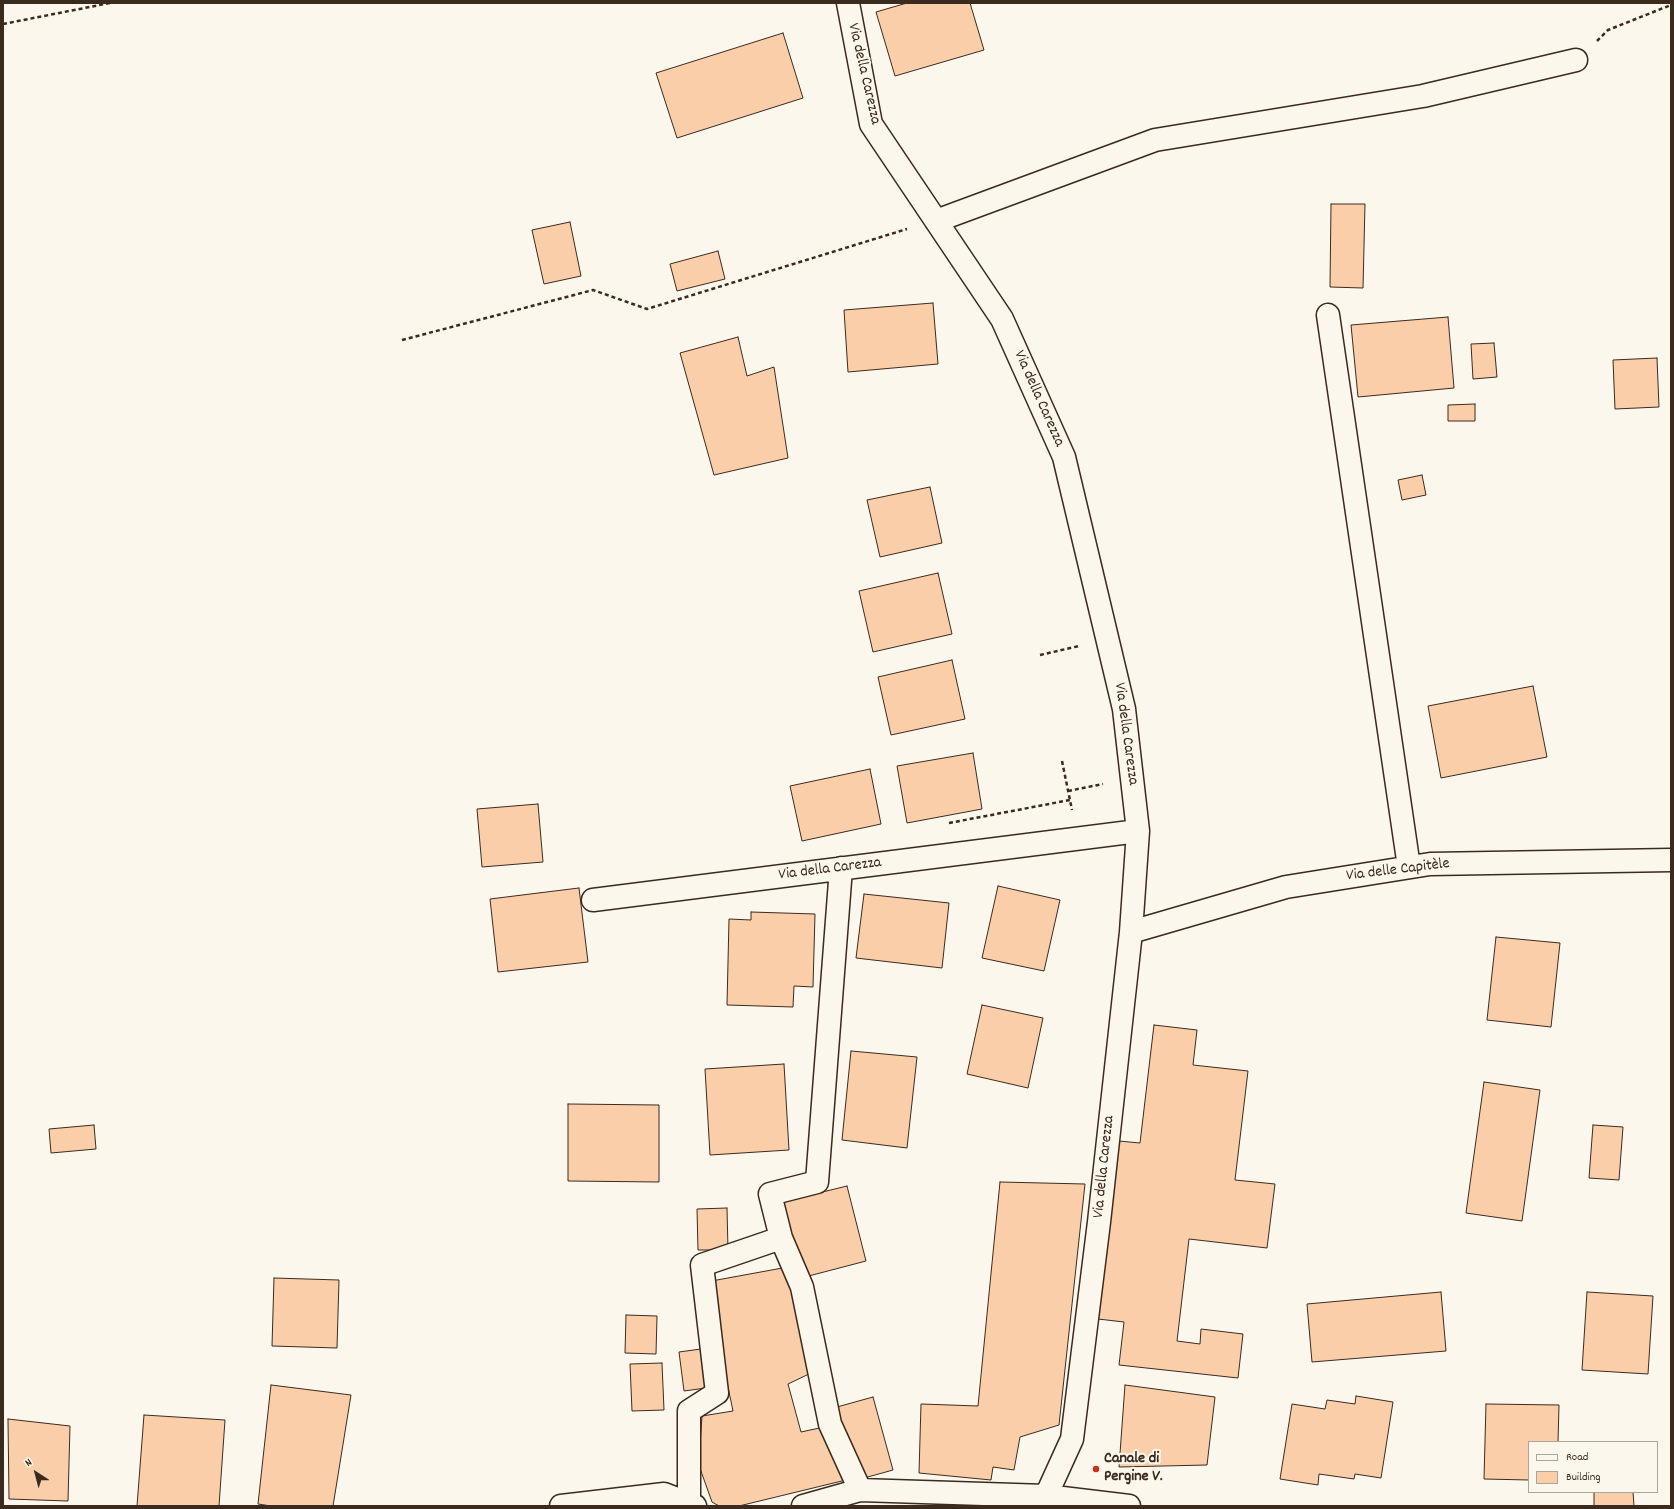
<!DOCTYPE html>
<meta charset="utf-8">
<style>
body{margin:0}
#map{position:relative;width:1674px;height:1509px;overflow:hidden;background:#fbf7ec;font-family:Dekko,sans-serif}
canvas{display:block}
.frame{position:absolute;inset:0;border:4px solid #3b2a1e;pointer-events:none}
.legend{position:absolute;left:1528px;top:1441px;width:130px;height:52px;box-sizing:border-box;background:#fbf7ec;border:1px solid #aea59a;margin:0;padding:5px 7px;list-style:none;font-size:12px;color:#3b2a1e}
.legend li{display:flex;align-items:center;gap:8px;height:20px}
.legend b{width:20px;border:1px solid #aea59a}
.north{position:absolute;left:16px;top:1453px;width:40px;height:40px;-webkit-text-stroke:3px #fbf7ec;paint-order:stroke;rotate:324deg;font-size:11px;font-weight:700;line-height:16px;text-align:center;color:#3b2a1e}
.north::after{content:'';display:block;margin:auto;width:14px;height:18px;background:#3b2a1e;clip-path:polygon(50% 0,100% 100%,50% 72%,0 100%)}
</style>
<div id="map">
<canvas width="1674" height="1509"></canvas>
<div class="frame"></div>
<ul class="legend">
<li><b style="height:5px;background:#fbf7ec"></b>Road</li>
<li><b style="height:11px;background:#facea9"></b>Building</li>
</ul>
<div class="north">N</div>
</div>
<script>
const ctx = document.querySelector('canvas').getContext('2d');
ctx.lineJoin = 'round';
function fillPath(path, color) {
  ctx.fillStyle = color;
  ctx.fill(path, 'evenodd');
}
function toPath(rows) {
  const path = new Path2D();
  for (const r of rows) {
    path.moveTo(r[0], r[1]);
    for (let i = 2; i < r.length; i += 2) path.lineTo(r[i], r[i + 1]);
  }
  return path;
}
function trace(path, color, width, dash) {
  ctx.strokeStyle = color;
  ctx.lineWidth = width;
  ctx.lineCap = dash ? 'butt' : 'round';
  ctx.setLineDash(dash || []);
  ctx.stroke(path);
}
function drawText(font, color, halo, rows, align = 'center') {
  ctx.font = font + ' Dekko,sans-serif';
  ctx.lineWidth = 4;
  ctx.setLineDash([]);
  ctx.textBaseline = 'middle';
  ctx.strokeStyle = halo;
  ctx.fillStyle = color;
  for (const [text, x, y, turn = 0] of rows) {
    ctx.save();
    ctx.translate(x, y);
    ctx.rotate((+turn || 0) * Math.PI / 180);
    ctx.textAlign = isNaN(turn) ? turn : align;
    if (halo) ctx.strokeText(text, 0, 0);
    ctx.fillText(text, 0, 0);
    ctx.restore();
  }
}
fillPath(toPath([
 [989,1504,989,1506,891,1506,891,1505]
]), '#c4de94');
const building = toPath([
 [907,3,970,3,984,50,895,76,876,12,907,3],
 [783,33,803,98,677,138,656,73,783,33],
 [1331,204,1365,204,1363,288,1330,287,1331,204],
 [570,222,581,276,544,284,532,230,570,222],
 [718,251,725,279,677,291,670,264,718,251],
 [933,303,938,364,848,372,844,310,933,303],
 [1448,317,1454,388,1358,397,1351,325,1448,317],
 [738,337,747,376,774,367,788,458,714,475,680,353,738,337],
 [1494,343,1497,377,1473,379,1471,344,1494,343],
 [1657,358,1659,407,1615,409,1613,360,1657,358],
 [1475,404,1475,421,1448,421,1448,405,1475,404],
 [1422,475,1426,495,1402,500,1398,480,1422,475],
 [930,487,942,543,880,557,867,500,930,487],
 [938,573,952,634,873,652,859,591,938,573],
 [952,660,965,719,891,735,878,677,952,660],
 [1533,686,1547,757,1441,778,1428,706,1533,686],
 [973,753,982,809,907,823,897,766,973,753],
 [870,769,881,824,802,841,790,786,870,769],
 [538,804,543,862,482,867,477,809,538,804],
 [998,886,1060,900,1044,971,982,958,998,886],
 [579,888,588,962,498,972,490,899,579,888],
 [864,894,949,903,942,968,856,958,864,894],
 [751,912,815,914,813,987,794,986,793,1007,727,1005,729,919,751,920,751,912],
 [1496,937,1560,943,1551,1027,1487,1020,1496,937],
 [982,1005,1043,1018,1028,1088,967,1074,982,1005],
 [1154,1025,1197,1030,1193,1065,1248,1071,1235,1180,1275,1184,1267,1248,1189,1239,1177,1341,1200,1344,1201,1329,1243,1334,1238,1378,1119,1365,1124,1322,1098,1319,1119,1141,1140,1143,1154,1025],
 [851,1051,917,1057,907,1148,842,1140,851,1051],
 [784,1064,789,1150,710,1155,705,1069,784,1064],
 [1484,1082,1540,1090,1522,1221,1466,1213,1484,1082],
 [568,1104,659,1105,659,1182,568,1181,568,1104],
 [94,1125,96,1149,51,1153,49,1129,94,1125],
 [1593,1125,1623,1127,1619,1180,1589,1178,1593,1125],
 [1000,1182,1085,1184,1059,1425,1020,1437,1014,1470,993,1467,991,1480,919,1473,921,1404,978,1406,1000,1182],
 [847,1186,866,1261,801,1278,782,1202,847,1186],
 [727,1208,728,1250,698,1250,697,1209,727,1208],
 [788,1267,811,1373,788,1384,801,1432,824,1427,846,1480,739,1506,719,1506,712,1502,692,1446,700,1445,702,1416,733,1411,706,1282,788,1267],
 [274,1278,339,1280,337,1348,272,1346,274,1278],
 [1441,1292,1446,1351,1312,1362,1307,1304,1441,1292],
 [1587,1292,1653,1296,1648,1374,1582,1370,1587,1292],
 [626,1315,657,1316,656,1354,625,1353,626,1315],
 [701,1349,706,1388,684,1391,679,1352,701,1349],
 [662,1363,664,1410,632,1411,630,1364,662,1363],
 [271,1385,351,1395,333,1506,271,1506,258,1504,271,1385],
 [1125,1385,1215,1397,1207,1465,1119,1467,1125,1385],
 [1356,1396,1393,1402,1381,1478,1355,1474,1354,1479,1319,1474,1318,1485,1280,1479,1292,1404,1325,1409,1327,1400,1355,1404,1356,1396],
 [873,1397,893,1470,857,1480,837,1407,873,1397],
 [1486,1404,1559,1405,1558,1442,1529,1442,1529,1480,1484,1479,1486,1404],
 [144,1415,225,1420,219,1506,137,1506,144,1415],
 [8,1419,70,1426,68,1501,9,1499,8,1419],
 [1594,1492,1633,1492,1634,1506,1594,1506,1594,1492]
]);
fillPath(building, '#facea9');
trace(building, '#3b2a1e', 1);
const minor = toPath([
 [848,3,871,124,1002,319,1064,457,1124,709,1138,831,1131,932,1099,1222,1072,1439,1046,1496,1045,1506],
 [936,221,1155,140,1423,96,1576,60],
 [1328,315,1409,867],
 [593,900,1138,831],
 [1131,932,1286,887,1430,864,1671,860],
 [781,1238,802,1287,830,1424,860,1490],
 [689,1503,689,1411,717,1393,702,1265,781,1238,770,1194,817,1182,841,868],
 [561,1506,664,1494,695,1506],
 [803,1506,860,1490,1046,1496,1129,1506]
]);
trace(minor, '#3b2a1e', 25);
trace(toPath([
 [3,24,110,3],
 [1597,41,1608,30,1671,5],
 [402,340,593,290,647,309,907,229],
 [1040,655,1079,646],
 [1062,761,1072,810],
 [1068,791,1103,784],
 [949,823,1070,800]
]), '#3b2a1e', 2.5, [4, 3]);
trace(minor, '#fbf7ec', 22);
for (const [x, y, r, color] of [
 [1096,1469,4,"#c8321e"]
]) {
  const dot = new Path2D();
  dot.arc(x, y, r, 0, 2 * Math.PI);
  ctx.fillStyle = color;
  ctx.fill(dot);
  trace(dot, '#fbf7ec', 1.5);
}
drawText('16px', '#3b2a1e', '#fbf7ec', [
 ["Via della Carezza",863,74,77],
 ["Via della Carezza",1038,399,66],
 ["Via della Carezza",1125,734,82],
 ["Via della Carezza",830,870,-7],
 ["Via delle Capitèle",1398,871,-7],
 ["Via della Carezza",1105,1167,-84]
]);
drawText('bold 16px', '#3b2a1e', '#fbf7ec', [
 ["Canale di",1104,1460],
 ["Pergine V.",1104,1478]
], 'left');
</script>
